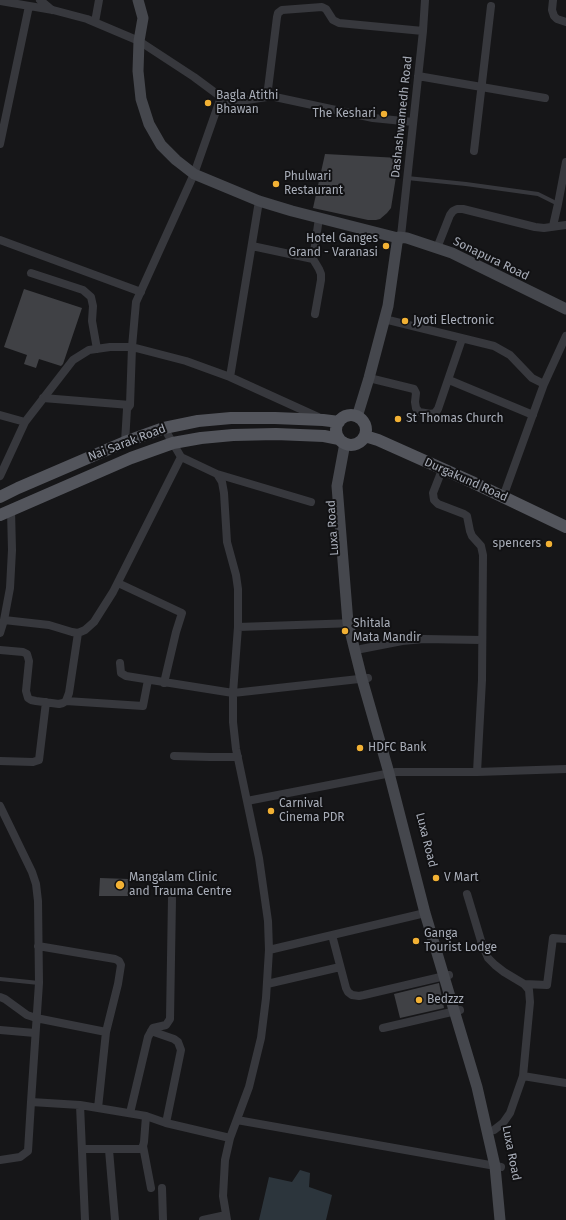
<!DOCTYPE html>
<style>
body{margin:0}
canvas{display:block;background:#161618}
</style>
<canvas width="566" height="1220"></canvas>
<script>
const ctx = document.querySelector('canvas').getContext('2d');
ctx.lineJoin = 'round';
function fillPath(path, color) {
  ctx.fillStyle = color;
  ctx.fill(path, 'evenodd');
}
function toPath(rows) {
  const path = new Path2D();
  for (const r of rows) {
    if (r.length === 3) {
      path.moveTo(r[0] + r[2], r[1]);
      path.arc(r[0], r[1], r[2], 0, 2 * Math.PI);
      continue;
    }
    path.moveTo(r[0], r[1]);
    for (let i = 2; i < r.length; i += 2) path.lineTo(r[i], r[i + 1]);
  }
  return path;
}
function trace(path, color, width, dash) {
  ctx.strokeStyle = color;
  ctx.lineWidth = width;
  ctx.lineCap = dash ? 'butt' : 'round';
  ctx.setLineDash(dash || []);
  ctx.stroke(path);
}
function drawText(font, color, halo, rows, align = 'center') {
  ctx.font = font + ' "Fira Sans",sans-serif';
  ctx.lineWidth = 4;
  ctx.setLineDash([]);
  ctx.textBaseline = 'middle';
  ctx.strokeStyle = halo;
  ctx.fillStyle = color;
  for (const [text, x, y, turn = 0] of rows) {
    ctx.save();
    ctx.translate(x, y);
    ctx.rotate((+turn || 0) * Math.PI / 180);
    ctx.textAlign = isNaN(turn) ? turn : align;
    if (halo) ctx.strokeText(text, 0, 0);
    ctx.fillText(text, 0, 0);
    ctx.restore();
  }
}
fillPath(toPath([
 [300,1170,310,1173,309,1187,332,1195,326,1220,259,1220,269,1177,292,1182]
]), '#2c353c');
fillPath(toPath([
 [325,154,399,158,391,208,387,213,380,219,376,220,368,220,313,208],
 [24,289,82,308,63,364,61,366,39,359,36,368,24,364,27,355,4,347],
 [100,878,128,879,128,896,99,896],
 [439,983,444,1008,400,1018,394,994]
]), '#404145');
trace(toPath([
 [407,178,466,184,538,194,558,204],
 [0,979,39,983]
]), '#37383d', 4);
trace(toPath([
 [40,0,52,10],
 [553,0,552,10,554,16,557,19,566,22],
 [0,1,53,10,87,19,139,41,194,77,221,97,230,101,240,101,267,97,275,97,373,118,413,122],
 [95,22,99,0],
 [418,76,545,98],
 [267,97,277,17,278,13,282,10,322,7,326,9,333,20,339,23,423,31],
 [0,144,29,6],
 [474,151,491,6],
 [553,226,558,204,566,162],
 [401,236,423,31,425,0],
 [0,240,141,292],
 [252,246,313,259],
 [437,248,450,215,453,211,457,209,463,209,535,227,544,228,566,225],
 [31,273,83,290,91,297,93,306,92,321,97,349],
 [315,314,321,280,321,274,319,269,313,259,319,218],
 [384,319,494,346,510,355,532,378,544,384],
 [230,377,259,201],
 [369,378,414,389,416,393,415,402,416,408,419,412,431,414,435,413,438,409,462,339],
 [449,380,533,415],
 [43,398,130,405],
 [0,415,25,422],
 [164,428,181,457,217,474,222,482,224,493,227,542,236,575,238,589,238,627,233,693,233,722,236,749,259,858,268,921,269,950,266,998,261,1038,249,1087,230,1138,225,1160,223,1196,227,1220],
 [125,442,127,409,130,405,132,347,136,302,194,174,221,97],
 [442,470,433,493,434,500,438,504,464,514,467,516,470,531,472,536,481,546,483,555,482,680,477,772],
 [217,474,311,502],
 [0,476,25,422,73,360,89,350,110,347,132,347,186,361,230,377,318,417],
 [503,497,544,384,566,336],
 [118,583,182,613,176,632,164,683],
 [4,620,49,625,72,632,78,633,85,630,94,622,113,592,181,457],
 [238,627,355,623],
 [0,633,4,620,10,588,12,550,11,510],
 [361,649,402,641,424,639,482,640],
 [0,650,23,652,27,654,29,661,26,691,28,698,31,700,36,701,59,704,63,703,66,701,69,693,78,633],
 [120,663,121,673,126,676,233,693,368,678],
 [66,701,143,706,148,680],
 [174,756,210,757,238,757],
 [0,761,33,762,39,760,46,702],
 [247,801,396,772,477,772,566,769],
 [0,806,32,872,36,884,38,901,39,983,31,1102,80,1105,146,1116,166,1123,230,1138],
 [467,894,482,944,488,958,495,965,504,972,524,984,529,990,530,1002,523,1076],
 [332,935,346,988,348,992,352,995,359,996,364,995,449,975],
 [269,950,425,913],
 [267,984,340,967],
 [524,984,547,985,553,938,566,939],
 [0,997,5,999,27,1015,36,1018,106,1032,118,984,121,965,119,961,115,959,38,946],
 [383,1028,460,1010],
 [0,1030,35,1033],
 [151,1031,174,1039,178,1042,181,1050,166,1123],
 [80,1105,85,1220],
 [98,1108,106,1032],
 [130,1113,148,1037,153,1028,166,1025,170,1019,172,898],
 [237,1120,501,1167],
 [494,1130,503,1123,510,1113,523,1076,566,1083],
 [143,1146,151,1188],
 [82,1149,141,1149,143,1146,144,1142,146,1116],
 [109,1150,115,1220],
 [0,1160,20,1157,28,1151,31,1102],
 [162,1188,163,1220],
 [203,1220,226,1215]
]), '#37383d', 8);
trace(toPath([
 [138,0,143,18,139,41,138,71,141,99,149,124,161,145,176,160,194,174,259,201,292,211,398,238],
 [357,417,369,378,388,306,397,243,399,237,407,238,452,253,566,309],
 [345,443,337,486,348,623,362,679,389,773,425,913,477,1087,495,1166,500,1220]
]), '#45474d', 11);
trace(toPath([
 [351,430,15],
 [365,436,378,440,472,482,566,527],
 [0,497,18,488,125,442,164,428,198,421,231,418,275,418,323,420,339,422],
 [0,515,131,458,173,443,201,438,233,435,276,434,324,436,339,439]
]), '#53555c', 12);
for (const [x, y, r, color] of [
 [208,103,4,"#f2b134"],
 [384,114,4,"#f2b134"],
 [276,184,4,"#f2b134"],
 [386,246,4,"#f2b134"],
 [405,321,4,"#f2b134"],
 [398,419,4,"#f2b134"],
 [549,544,4,"#f2b134"],
 [345,631,4,"#f2b134"],
 [360,748,4,"#f2b134"],
 [271,811,4,"#f2b134"],
 [436,878,4,"#f2b134"],
 [120,885,5,"#f2b134"],
 [416,941,4,"#f2b134"],
 [419,1000,4,"#f2b134"]
]) {
  const dot = new Path2D();
  dot.arc(x, y, r, 0, 2 * Math.PI);
  ctx.fillStyle = color;
  ctx.fill(dot);
  trace(dot, '#111113', 1.5);
}
drawText('12px', '#a8adb8', '#111113', [
 ["Bagla Atithi",216,96],
 ["Bhawan",216,110],
 ["The Keshari",376,114,"right"],
 ["Phulwari",284,177],
 ["Restaurant",284,191],
 ["Hotel Ganges",378,239,"right"],
 ["Grand - Varanasi",378,253,"right"],
 ["Jyoti Electronic",413,321],
 ["St Thomas Church",406,419],
 ["spencers",541,544,"right"],
 ["Shitala",353,624],
 ["Mata Mandir",353,638],
 ["HDFC Bank",368,748],
 ["Carnival",279,804],
 ["Cinema PDR",279,818],
 ["Mangalam Clinic",129,878],
 ["and Trauma Centre",129,892],
 ["V Mart",444,878],
 ["Ganga",424,934],
 ["Tourist Lodge",424,948],
 ["Bedzzz",427,1000]
], 'left');
drawText('12px', '#a8adb8', '#111113', [
 ["Dashashwamedh Road",402,117,-84],
 ["Sonapura Road",491,259,26],
 ["Nai Sarak Road",127,443,-21],
 ["Durgakund Road",466,480,24],
 ["Luxa Road",333,528,-94],
 ["Luxa Road",426,840,76],
 ["Luxa Road",511,1153,79]
]);
</script>
